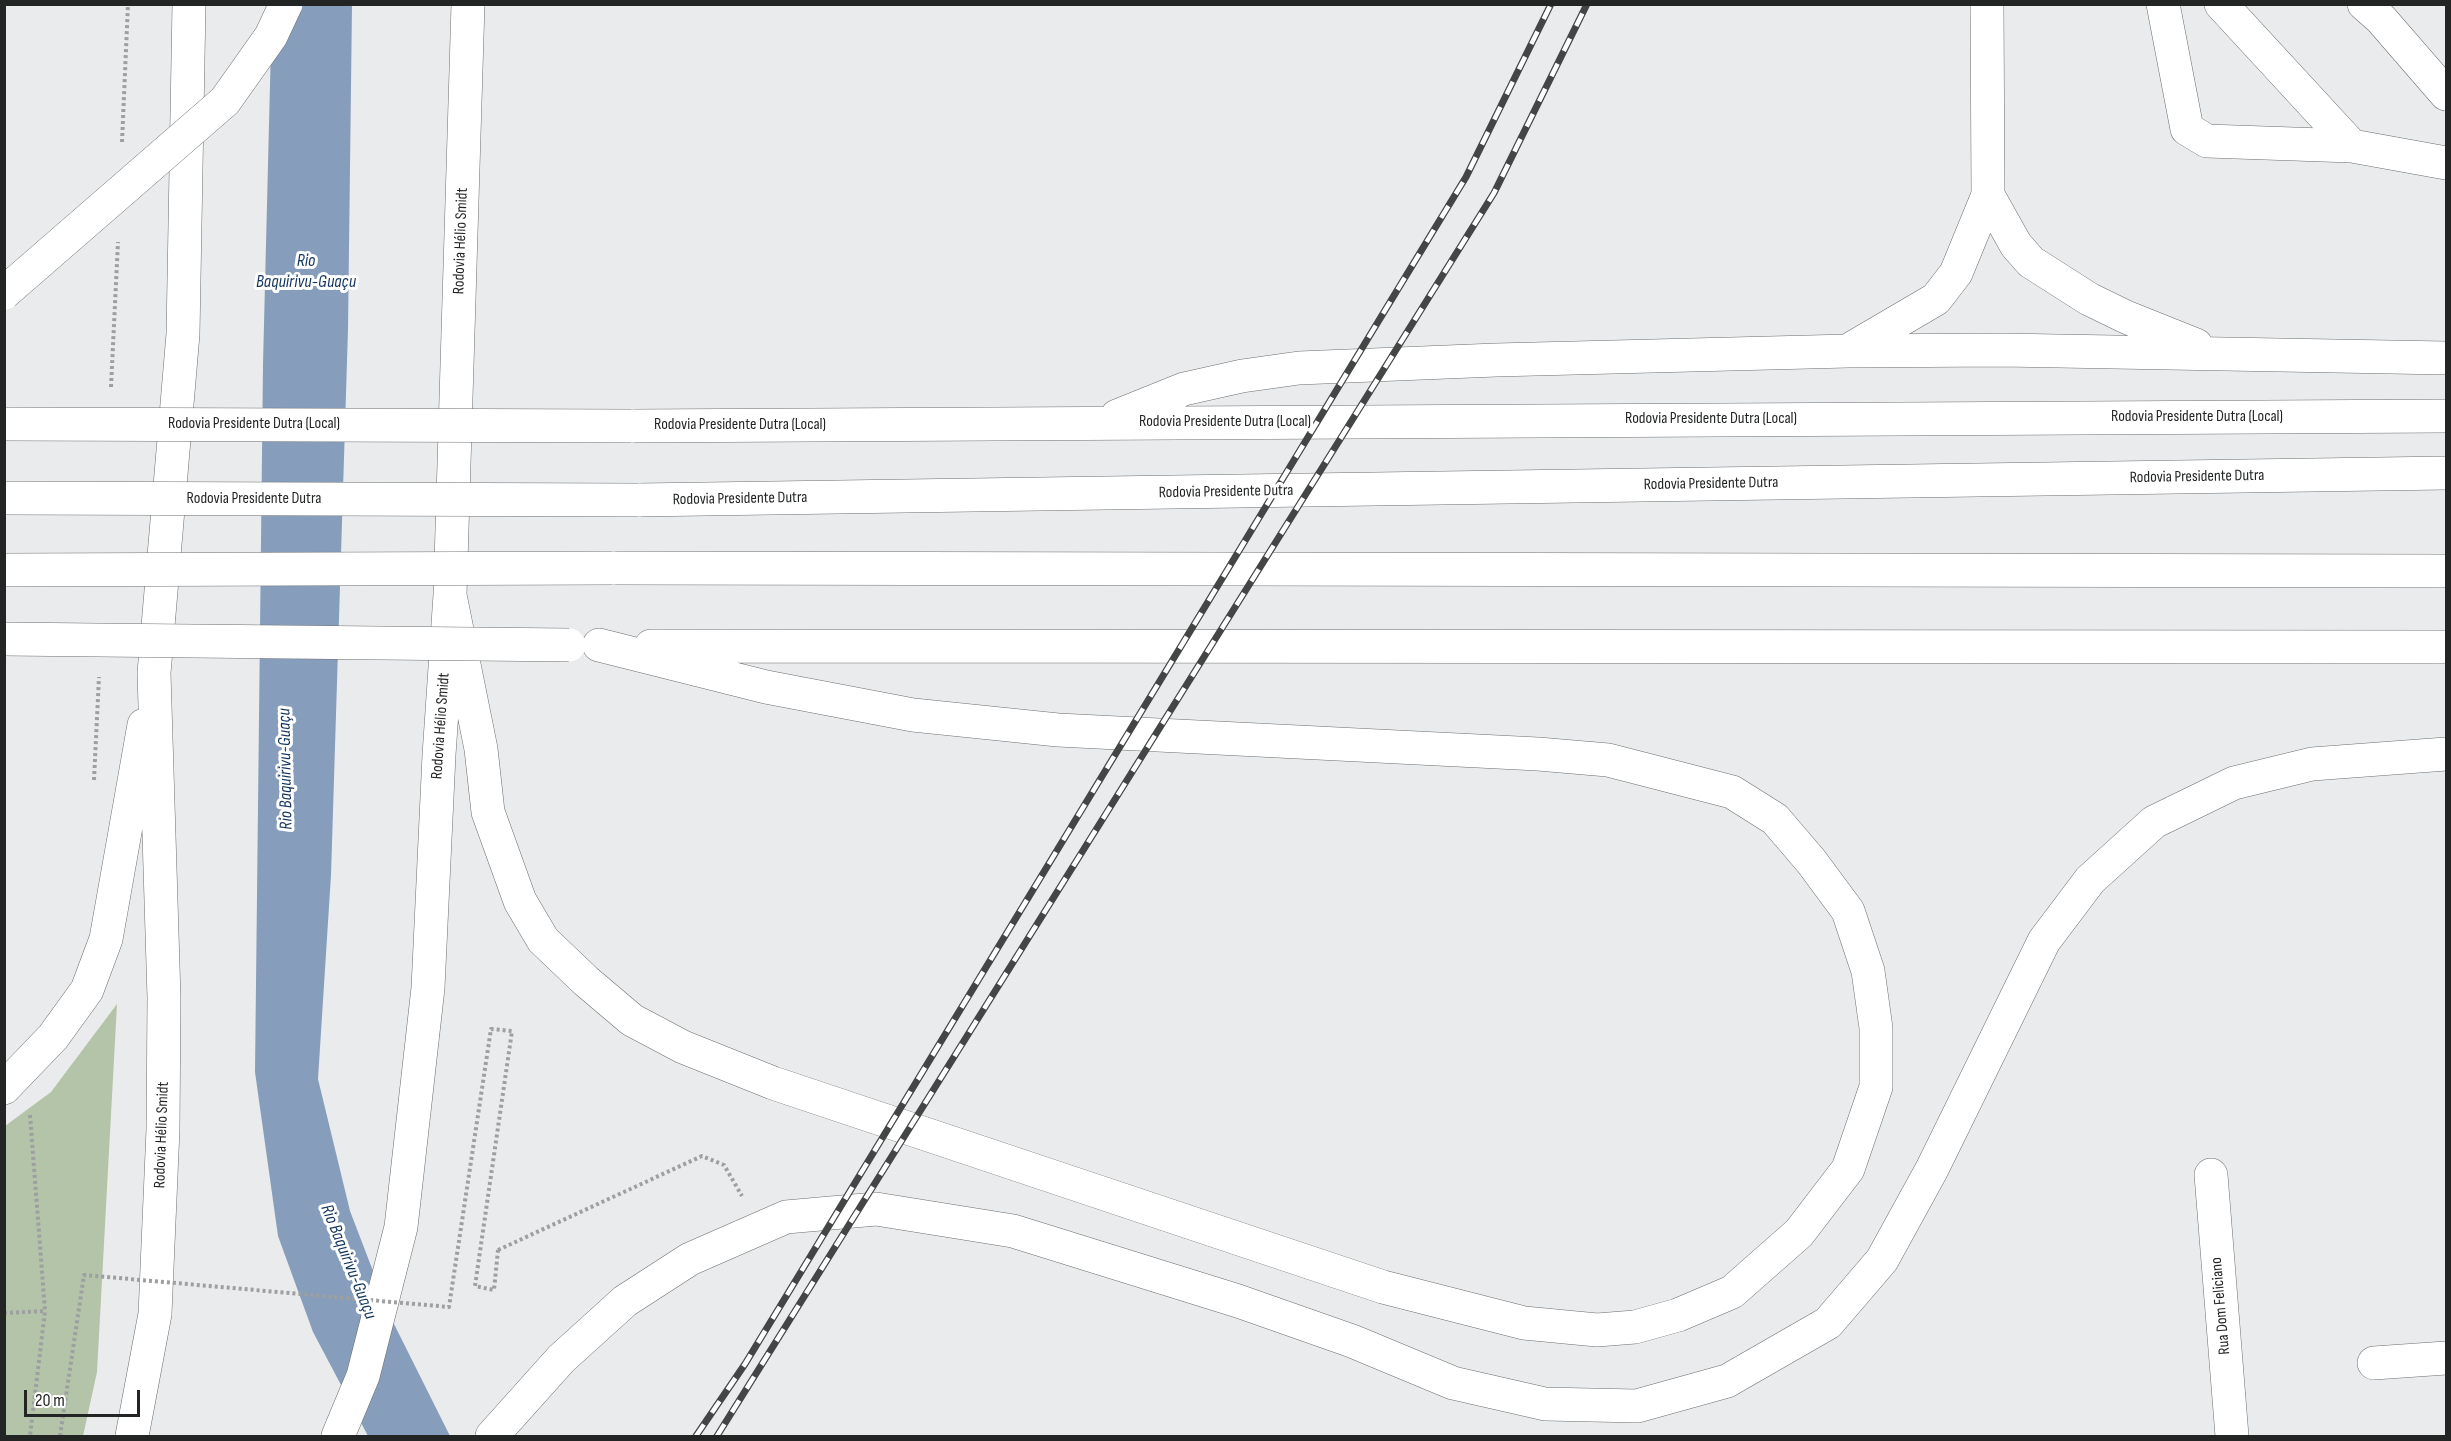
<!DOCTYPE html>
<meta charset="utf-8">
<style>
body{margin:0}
#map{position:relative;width:2451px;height:1441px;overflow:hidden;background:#eaebed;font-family:"Sofia Sans Condensed",sans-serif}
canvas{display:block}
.frame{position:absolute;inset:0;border:6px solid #232424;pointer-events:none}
.scale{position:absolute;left:24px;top:1390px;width:116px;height:27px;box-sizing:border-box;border:3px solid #232424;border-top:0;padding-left:8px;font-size:18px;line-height:21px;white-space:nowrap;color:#232424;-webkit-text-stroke:4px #fff;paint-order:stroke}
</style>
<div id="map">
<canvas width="2451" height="1441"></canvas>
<div class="frame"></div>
<div class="scale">20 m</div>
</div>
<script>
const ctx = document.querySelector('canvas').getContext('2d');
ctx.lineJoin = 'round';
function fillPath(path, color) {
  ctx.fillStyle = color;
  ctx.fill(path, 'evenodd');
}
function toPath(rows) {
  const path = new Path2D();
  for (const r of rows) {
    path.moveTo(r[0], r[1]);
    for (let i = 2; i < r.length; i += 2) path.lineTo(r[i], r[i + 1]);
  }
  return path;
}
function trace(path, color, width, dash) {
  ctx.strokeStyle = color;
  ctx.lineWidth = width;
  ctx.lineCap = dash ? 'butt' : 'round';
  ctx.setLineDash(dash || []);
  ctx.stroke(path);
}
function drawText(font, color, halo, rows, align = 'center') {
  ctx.font = font + ' "Sofia Sans Condensed",sans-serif';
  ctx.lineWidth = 6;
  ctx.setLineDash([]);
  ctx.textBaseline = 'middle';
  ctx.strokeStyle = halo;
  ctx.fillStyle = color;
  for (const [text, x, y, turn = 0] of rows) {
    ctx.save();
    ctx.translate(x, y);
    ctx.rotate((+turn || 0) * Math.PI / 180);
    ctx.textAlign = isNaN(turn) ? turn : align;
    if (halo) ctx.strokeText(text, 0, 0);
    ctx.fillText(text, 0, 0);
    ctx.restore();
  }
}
fillPath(toPath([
 [117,1004,97,1372,83,1436,5,1436,5,1126,51,1092]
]), '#b3c4a8');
fillPath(toPath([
 [272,5,352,5,348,329,331,875,318,1079,350,1211,391,1318,450,1436,368,1436,313,1332,278,1236,255,1072,263,364]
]), '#869dbb');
const minor = toPath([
 [2163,4,2187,129,2207,141,2352,146],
 [2221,4,2352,146,2446,163],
 [2364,4,2381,19,2446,94],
 [2211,1175,2232,1436],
 [2374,1363,2446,1358]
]);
const highway = toPath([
 [1988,195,2016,245,2031,262,2089,299,2126,317,2196,345],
 [1849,350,1936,299,1956,273,1988,195,1987,4],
 [1117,416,1184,389,1242,376,1299,368,1496,360,1848,351,2003,350,2446,358],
 [631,426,2446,416],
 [638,500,2446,473],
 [612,568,2446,571],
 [450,595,481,749,488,812,520,901,543,940,586,981,632,1020,683,1047,773,1083,1383,1287,1524,1323,1597,1330,1635,1327,1678,1315,1732,1292,1799,1233,1848,1169,1876,1087,1876,1028,1868,971,1848,911,1811,861,1775,819,1732,792,1608,760,1538,754,1058,730,913,715,766,687,599,645],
 [651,646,2446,647],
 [4,1088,53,1037,87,990,106,939,144,725],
 [132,1436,155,1314,163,1129,164,998,154,673,183,334,189,4],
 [338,1436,363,1376,401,1227,428,988,439,755,450,595,468,4],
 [492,1436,561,1359,625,1301,690,1259,786,1217,876,1209,1013,1231,1238,1301,1352,1341,1453,1383,1545,1404,1637,1406,1727,1381,1828,1323,1882,1260,1932,1169,2044,941,2090,880,2154,822,2234,783,2312,764,2446,754]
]);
trace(minor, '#6c6e6f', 34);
trace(highway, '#6c6e6f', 34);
trace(toPath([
 [122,142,128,4],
 [111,387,118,242],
 [94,780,99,677],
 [30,1115,45,1311,30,1436],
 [498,1250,702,1156,724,1165,742,1196],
 [4,1313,45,1311]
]), '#9e9fa0', 4, [3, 3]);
trace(minor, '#fff', 33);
trace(highway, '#fff', 33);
const rail = toPath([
 [696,1436,745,1364,1466,177,1551,4],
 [717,1436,1494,193,1587,4]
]);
trace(rail, '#444545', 7);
trace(rail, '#fff', 4.5, [14]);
const highwayBridge = toPath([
 [4,293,225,101,271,36,286,4],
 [4,424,631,426],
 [4,498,638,500],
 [4,570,612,568],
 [4,639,569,645]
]);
trace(highwayBridge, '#6c6e6f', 34, []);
trace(toPath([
 [60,1436,84,1275,449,1307,491,1029,512,1031,475,1286,494,1290,498,1250]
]), '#9e9fa0', 4, [3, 3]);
trace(highwayBridge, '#fff', 33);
drawText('16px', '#232424', '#fff', [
 ["Rodovia Hélio Smidt",461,241,-88],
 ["Rodovia Presidente Dutra (Local)",2197,417],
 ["Rodovia Presidente Dutra (Local)",1711,419],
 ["Rodovia Presidente Dutra (Local)",1225,422],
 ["Rodovia Presidente Dutra (Local)",254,424],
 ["Rodovia Presidente Dutra (Local)",740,425],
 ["Rodovia Presidente Dutra",2197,477,-1],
 ["Rodovia Presidente Dutra",1711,484,-1],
 ["Rodovia Presidente Dutra",1226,492,-1],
 ["Rodovia Presidente Dutra",254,499],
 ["Rodovia Presidente Dutra",740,499,-1],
 ["Rodovia Hélio Smidt",441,726,-86],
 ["Rodovia Hélio Smidt",162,1135,-88],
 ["Rua Dom Feliciano",2221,1306,-95]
]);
drawText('italic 18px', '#13355d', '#fff', [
 ["Rio",306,261],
 ["Baquirivu-Guaçu",306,282],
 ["Rio Baquirivu-Guaçu",286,769,-91],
 ["Rio Baquirivu-Guaçu",348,1262,68]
]);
</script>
